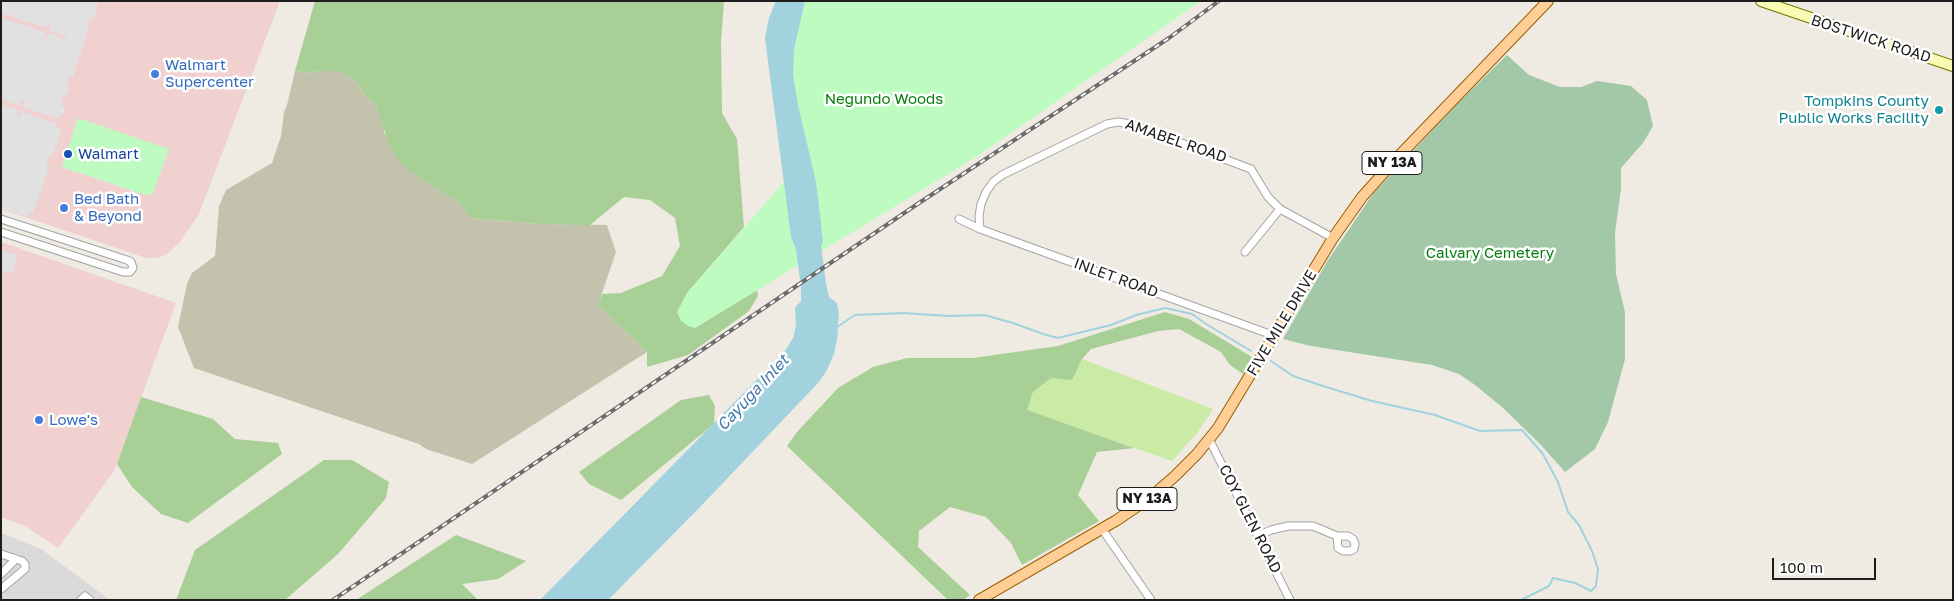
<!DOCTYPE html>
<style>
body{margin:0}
#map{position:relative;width:1954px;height:601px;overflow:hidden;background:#efeae2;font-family:"Golos Text",sans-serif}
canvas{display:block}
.frame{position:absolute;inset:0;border:2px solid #1d1d1d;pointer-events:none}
.scale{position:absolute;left:1772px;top:558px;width:104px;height:22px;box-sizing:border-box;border:2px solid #1d1d1d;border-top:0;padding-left:6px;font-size:15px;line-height:18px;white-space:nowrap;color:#1d1d1d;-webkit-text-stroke:4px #fff;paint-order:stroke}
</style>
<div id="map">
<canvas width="1954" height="601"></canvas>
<div class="frame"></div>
<div class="scale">100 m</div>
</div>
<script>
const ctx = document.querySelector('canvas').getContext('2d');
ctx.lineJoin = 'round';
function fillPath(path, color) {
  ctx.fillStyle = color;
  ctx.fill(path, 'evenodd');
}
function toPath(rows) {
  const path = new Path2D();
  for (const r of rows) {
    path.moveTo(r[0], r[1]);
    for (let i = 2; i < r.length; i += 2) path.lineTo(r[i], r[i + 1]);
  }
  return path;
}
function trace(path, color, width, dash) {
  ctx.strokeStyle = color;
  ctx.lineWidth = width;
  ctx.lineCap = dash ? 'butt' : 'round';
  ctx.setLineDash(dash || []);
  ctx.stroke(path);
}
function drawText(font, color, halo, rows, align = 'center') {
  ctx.font = font + ' "Golos Text",sans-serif';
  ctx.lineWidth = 5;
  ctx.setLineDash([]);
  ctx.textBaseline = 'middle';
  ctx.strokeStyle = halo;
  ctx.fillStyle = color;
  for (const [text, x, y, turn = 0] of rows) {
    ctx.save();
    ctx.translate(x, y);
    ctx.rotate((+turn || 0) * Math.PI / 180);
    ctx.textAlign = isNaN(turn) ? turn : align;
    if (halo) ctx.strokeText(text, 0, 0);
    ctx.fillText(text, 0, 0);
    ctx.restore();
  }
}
fillPath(toPath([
 [1,533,41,549,110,600,1,600]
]), '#dbdada');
fillPath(toPath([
 [1,1,280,1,199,214,180,242,166,255,156,258,146,258,1,209],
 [1,242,176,303,114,471,58,548,25,526,1,517]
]), '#f0d1d0');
fillPath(toPath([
 [295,71,307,73,319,71,337,71,345,74,356,81,363,93,377,106,384,123,384,133,425,182,458,202,471,218,541,224,607,225,616,252,598,305,647,352,472,464,426,449,419,444,194,368,178,327,187,284,192,273,215,256,219,206,226,190,272,163,281,136,284,112,287,105]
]), '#c3c3ad');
fillPath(toPath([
 [1082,359,1213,409,1198,432,1172,461,1026,410,1033,392,1051,378,1072,379]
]), '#caeba6');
fillPath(toPath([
 [315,1,724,1,721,41,722,113,737,139,744,227,687,293,695,328,757,290,758,296,749,311,688,355,647,367,647,352,598,305,602,294,621,293,662,276,680,246,675,218,650,200,624,197,590,225,541,224,471,218,458,202,425,182,403,165,389,146,377,106,363,93,356,81,345,74,337,71,319,71,307,73,295,71],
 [1165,312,1189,319,1252,357,1243,374,1230,365,1221,352,1179,329,1158,331,1091,349,1082,359,1072,380,1051,378,1033,392,1027,410,1134,448,1097,452,1078,495,1099,521,1022,565,1011,543,986,517,950,507,919,531,918,547,970,595,963,600,948,600,787,446,797,432,838,388,873,367,907,358,973,358,1058,346],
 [709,395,715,406,714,424,621,500,589,484,579,472,681,400],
 [141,397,213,419,235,439,278,443,282,454,188,523,161,514,132,487,117,464],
 [324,460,352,460,389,482,386,498,338,554,285,600,176,600,195,550],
 [456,535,526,561,498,579,462,584,478,600,356,600]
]), '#a8cf95');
fillPath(toPath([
 [1507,55,1529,75,1560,87,1581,87,1597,81,1631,86,1647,100,1653,126,1643,143,1621,168,1621,189,1615,232,1616,274,1625,312,1625,359,1608,422,1595,449,1565,472,1541,445,1503,408,1475,385,1459,374,1432,365,1311,346,1283,339,1328,260,1373,194,1457,104]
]), '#a3c8a7');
fillPath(toPath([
 [790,1,1201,1,976,157,695,328,688,326,681,321,677,312,687,293,797,167,782,87],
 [78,118,169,149,154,191,150,195,145,195,62,167]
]), '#bdfbc0');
fillPath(toPath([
 [1,1,98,1,96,10,98,11,94,18,90,17,87,27,89,28,73,77,70,76,66,86,69,87,67,95,64,95,60,105,65,107,64,115,60,114,58,119,23,107,25,102,22,100,20,106,1,99,1,18,45,32,43,38,46,39,48,33,65,39,67,36,49,30,51,24,48,23,46,28,1,13],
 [1,104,18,110,17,116,20,117,21,111,57,124,56,129,62,128,52,157,49,156,46,166,49,167,33,213,30,212,28,217,1,208,1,171,4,162,1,161],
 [1,250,18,255,12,274,1,270]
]), '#e1e1e1');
fillPath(toPath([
 [776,1,805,1,794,49,793,75,798,105,816,182,823,241,821,245,826,284,829,297,837,303,839,314,837,340,834,354,827,370,819,382,701,506,608,600,540,600,785,351,793,338,796,326,795,308,801,301,801,288,796,249,791,237,766,46,765,38,769,18]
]), '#a1d2de');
trace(toPath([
 [837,327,855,315,903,313,949,316,984,315,1013,323,1043,334,1058,338,1111,325,1136,315,1165,308,1192,314,1206,324,1251,351],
 [1271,361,1293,376,1323,386,1372,401,1435,415,1480,431,1522,430,1543,454,1558,482,1568,512,1579,525,1592,551,1598,569,1596,586,1591,591,1575,583,1553,578,1549,586,1521,600]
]), '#a1d2de', 2);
const street = toPath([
 [1,219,127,260,131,262,133,268,130,272,123,272,1,232],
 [959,219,980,229,1275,336],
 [980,229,979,216,981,204,986,192,993,182,1002,175,1107,124,1118,122,1131,124,1251,169,1268,197,1280,209,1333,238],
 [1245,252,1280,209],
 [1209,439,1290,600],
 [1102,529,1151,600],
 [1258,536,1271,530,1288,526,1313,526,1337,536,1348,536,1353,539,1355,544,1354,549,1350,551,1343,551,1338,548,1337,536],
 [1,554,22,561,25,564,25,569,1,589],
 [1,574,16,559],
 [81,600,85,596,90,600]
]);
const secondary = toPath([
 [1761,1,1953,66]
]);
const primary = toPath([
 [979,600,1117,520,1151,497,1175,476,1197,454,1218,428,1333,238,1362,197,1397,158,1548,1]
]);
trace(street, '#a4a4a4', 9);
trace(secondary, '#6e7701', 12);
trace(primary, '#965f00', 12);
trace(street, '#fff', 7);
trace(secondary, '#fafbb3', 10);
trace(primary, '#ffce97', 10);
const rail = toPath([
 [333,600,916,205,1169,38,1219,1]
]);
trace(rail, '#6b6b6b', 4);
trace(rail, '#fff', 2, [5.5]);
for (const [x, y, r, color] of [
 [155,74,5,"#3f7fe0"],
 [1939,110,5,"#0f9aa8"],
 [68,154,5,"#1a4fb4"],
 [64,208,5,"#3f7fe0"],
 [39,420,5,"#3f7fe0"]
]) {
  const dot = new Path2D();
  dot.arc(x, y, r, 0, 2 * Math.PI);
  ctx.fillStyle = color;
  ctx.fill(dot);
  trace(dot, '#fff', 2);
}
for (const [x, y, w] of [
 [1392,163,60],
 [1147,499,60]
]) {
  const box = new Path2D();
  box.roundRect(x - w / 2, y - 11.5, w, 23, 4);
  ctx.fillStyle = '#fff';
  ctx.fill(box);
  trace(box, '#1d1d1d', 1);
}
drawText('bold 14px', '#1d1d1d', null, [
 ["NY 13A",1392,163],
 ["NY 13A",1147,499]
]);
drawText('15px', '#1d1d1d', '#fff', [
 ["BOSTWICK ROAD",1871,39,18],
 ["AMABEL ROAD",1176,141,19],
 ["INLET ROAD",1116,278,20],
 ["FIVE MILE DRIVE",1282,323,-59],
 ["COY GLEN ROAD",1250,519,63]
]);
drawText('15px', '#366cbe', '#fff', [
 ["Walmart",165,65],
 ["Supercenter",165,82],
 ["Bed Bath",74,199],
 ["& Beyond",74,216],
 ["Lowe's",49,420]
], 'left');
drawText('15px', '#087e0e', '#fff', [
 ["Negundo Woods",884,99],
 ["Calvary Cemetery",1490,253]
]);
drawText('15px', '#0d838f', '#fff', [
 ["Tompkins County",1929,101],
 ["Public Works Facility",1929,118]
], 'right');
drawText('15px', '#164399', '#fff', [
 ["Walmart",78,154]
], 'left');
drawText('italic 16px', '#4379a7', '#fff', [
 ["Cayuga Inlet",753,393,-47]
]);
</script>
